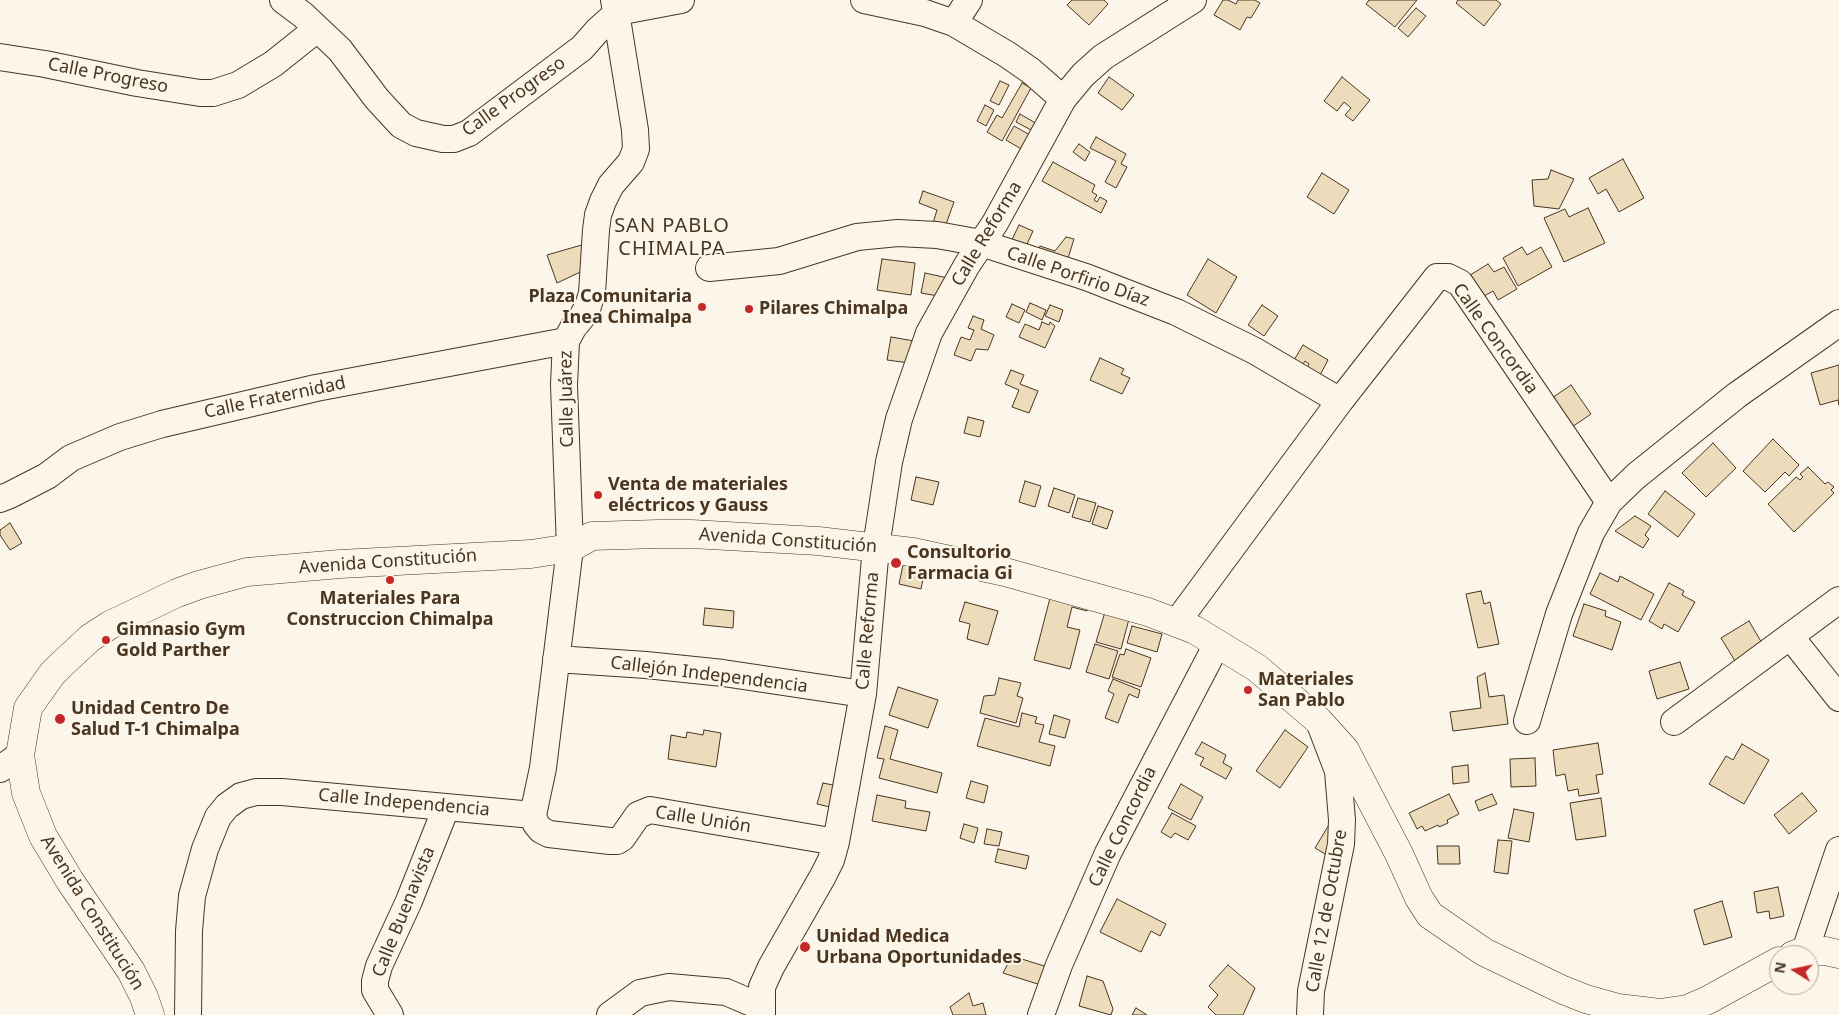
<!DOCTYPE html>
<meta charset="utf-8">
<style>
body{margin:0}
#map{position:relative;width:1839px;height:1015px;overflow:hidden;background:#fbf6e9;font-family:"Noto Sans",sans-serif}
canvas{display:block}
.north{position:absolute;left:1769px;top:945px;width:50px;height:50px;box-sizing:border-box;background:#fbf6e9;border:1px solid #b4a999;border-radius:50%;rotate:280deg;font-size:14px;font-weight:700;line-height:20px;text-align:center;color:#4a3520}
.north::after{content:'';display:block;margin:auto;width:18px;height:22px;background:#c62828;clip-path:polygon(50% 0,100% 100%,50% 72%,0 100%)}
</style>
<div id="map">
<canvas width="1839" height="1015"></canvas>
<div class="north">N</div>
</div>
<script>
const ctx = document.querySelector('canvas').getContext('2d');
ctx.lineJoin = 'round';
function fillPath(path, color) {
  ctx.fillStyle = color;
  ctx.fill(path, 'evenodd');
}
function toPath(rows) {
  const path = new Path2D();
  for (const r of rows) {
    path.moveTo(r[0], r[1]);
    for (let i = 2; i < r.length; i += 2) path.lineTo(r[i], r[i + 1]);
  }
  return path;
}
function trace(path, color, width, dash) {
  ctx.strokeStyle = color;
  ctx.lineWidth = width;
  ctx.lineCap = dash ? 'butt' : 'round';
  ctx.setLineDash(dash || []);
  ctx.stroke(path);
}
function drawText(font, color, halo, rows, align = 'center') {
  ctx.font = font + ' "Noto Sans",sans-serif';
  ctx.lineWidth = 4;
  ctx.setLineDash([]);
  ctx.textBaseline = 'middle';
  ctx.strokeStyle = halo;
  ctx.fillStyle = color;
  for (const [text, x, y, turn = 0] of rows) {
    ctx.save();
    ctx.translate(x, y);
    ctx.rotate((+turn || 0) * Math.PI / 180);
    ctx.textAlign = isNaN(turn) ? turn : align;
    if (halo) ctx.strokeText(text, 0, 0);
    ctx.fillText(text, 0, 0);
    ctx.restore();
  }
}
const building = toPath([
 [1072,0,1104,0,1108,4,1089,25,1067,5,1072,0],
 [1223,0,1228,0,1236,4,1238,0,1255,0,1260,3,1251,18,1247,17,1240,30,1214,15,1223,0],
 [1369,0,1417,0,1395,27,1366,4,1369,0],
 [1458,0,1496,0,1501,4,1484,26,1456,3,1458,0],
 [1416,8,1426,16,1408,37,1398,28,1416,8],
 [1109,77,1134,95,1122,110,1098,93,1109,77],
 [1342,77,1370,100,1353,121,1345,115,1351,108,1344,102,1337,111,1324,101,1342,77],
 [1000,81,1009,85,999,105,990,101,1000,81],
 [1022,83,1031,88,1002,141,987,132,997,115,1002,118,1022,83],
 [985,105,994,110,986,126,977,121,985,105],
 [1020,114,1044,128,1030,154,1006,140,1014,126,1030,135,1033,131,1016,122,1020,114],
 [1096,137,1126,154,1121,164,1127,167,1116,188,1105,182,1116,161,1090,148,1096,137],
 [1079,144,1090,152,1085,161,1073,152,1079,144],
 [1623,159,1644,198,1619,212,1606,189,1598,194,1589,178,1623,159],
 [1053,162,1095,185,1092,192,1097,195,1094,200,1097,202,1100,197,1107,201,1101,213,1042,181,1053,162],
 [1551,170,1574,179,1559,209,1534,206,1532,180,1548,179,1551,170],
 [1322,173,1349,190,1334,214,1307,197,1322,173],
 [923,191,954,202,945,227,933,223,937,210,919,203,923,191],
 [1588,208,1605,243,1564,262,1544,218,1565,209,1569,217,1588,208],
 [1019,225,1033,231,1022,255,1008,248,1019,225],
 [1066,237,1074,239,1063,274,1034,265,1040,246,1055,251,1066,237],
 [585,244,589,268,557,283,547,255,585,244],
 [1522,247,1527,255,1541,247,1552,267,1518,286,1503,258,1522,247],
 [882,259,915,263,911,295,877,290,882,259],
 [1208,259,1237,277,1216,313,1187,295,1208,259],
 [1488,264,1494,272,1504,267,1517,289,1498,300,1493,291,1479,299,1467,277,1488,264],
 [925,273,948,278,944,297,921,293,925,273],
 [1030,303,1046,310,1042,320,1026,312,1030,303],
 [1012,304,1025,310,1019,323,1006,317,1012,304],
 [1050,305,1063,310,1059,322,1045,316,1050,305],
 [1262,305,1278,316,1264,336,1248,325,1262,305],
 [973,316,984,320,981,329,994,335,988,350,976,349,971,361,954,355,961,337,970,340,974,330,968,328,973,316],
 [1042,322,1049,325,1050,322,1055,326,1045,348,1019,337,1025,324,1039,330,1042,322],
 [891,337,920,342,917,364,887,360,891,337],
 [1303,345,1328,360,1319,377,1306,370,1309,364,1305,361,1298,372,1290,367,1303,345],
 [1100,358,1124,369,1121,374,1130,378,1122,394,1090,380,1100,358],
 [1839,365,1839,405,1838,400,1820,405,1811,373,1839,365],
 [1011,370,1024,375,1020,384,1038,391,1029,413,1012,407,1019,390,1005,384,1011,370],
 [1571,385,1591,414,1572,427,1552,398,1571,385],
 [968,417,984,421,980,437,964,433,968,417],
 [1773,439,1799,465,1789,476,1785,472,1765,492,1743,471,1773,439],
 [1713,443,1736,468,1706,497,1682,473,1713,443],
 [1808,467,1825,484,1828,482,1834,487,1831,490,1834,493,1794,532,1768,504,1796,477,1800,480,1803,477,1800,474,1808,467],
 [916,477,939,482,933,505,911,500,916,477],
 [1025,481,1041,486,1035,507,1019,502,1025,481],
 [1054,488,1075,495,1069,513,1048,506,1054,488],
 [1665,491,1695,514,1678,537,1648,514,1665,491],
 [1078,498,1096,503,1090,522,1072,517,1078,498],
 [1098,506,1113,511,1107,529,1092,524,1098,506],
 [1635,516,1651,526,1645,535,1649,539,1643,548,1615,531,1635,516],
 [10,523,22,543,10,550,0,535,0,530,10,523],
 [904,560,926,565,921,589,899,584,904,560],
 [1600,573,1618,582,1620,576,1654,594,1641,620,1590,594,1600,573],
 [1669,583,1684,591,1682,595,1695,602,1678,632,1664,624,1662,629,1649,621,1669,583],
 [1481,591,1484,604,1490,602,1499,644,1478,648,1466,594,1481,591],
 [1050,598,1088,608,1087,611,1072,607,1067,627,1080,630,1070,669,1034,660,1050,598],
 [965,602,998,611,988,645,967,639,970,624,959,621,965,602],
 [1584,604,1606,611,1605,616,1621,622,1612,650,1573,636,1584,604],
 [705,608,734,611,733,628,703,625,705,608],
 [1105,612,1129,619,1121,649,1096,642,1105,612],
 [1749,621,1766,650,1738,666,1721,638,1749,621],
 [1132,626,1162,634,1157,652,1127,643,1132,626],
 [1095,644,1118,651,1109,679,1086,672,1095,644],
 [1126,649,1151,658,1141,687,1112,677,1120,654,1124,655,1126,649],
 [1680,662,1689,689,1657,699,1649,671,1680,662],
 [1485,673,1489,697,1504,695,1508,724,1453,731,1450,712,1481,708,1477,677,1485,673],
 [999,678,1021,683,1017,696,1023,698,1016,723,980,713,984,696,995,695,999,678],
 [1113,679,1140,690,1138,698,1129,694,1118,723,1105,718,1114,694,1108,691,1113,679],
 [898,687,938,700,928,728,889,715,898,687],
 [1022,713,1037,717,1035,723,1044,725,1039,742,1055,746,1050,766,977,746,985,718,1019,727,1022,713],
 [1054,715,1070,720,1065,738,1049,734,1054,715],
 [885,726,898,730,890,759,942,773,937,793,879,778,884,759,877,758,885,726],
 [704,730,721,733,716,767,668,759,671,735,686,738,687,732,703,735,704,730],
 [1285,730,1308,747,1280,788,1256,771,1285,730],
 [1202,742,1226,755,1223,763,1232,768,1226,779,1200,765,1204,758,1195,754,1202,742],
 [1598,743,1603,774,1596,775,1599,793,1579,796,1578,789,1568,791,1565,774,1556,776,1553,750,1598,743],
 [1742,744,1769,760,1744,804,1709,784,1726,756,1733,760,1742,744],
 [1535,758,1536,786,1511,787,1510,759,1535,758],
 [1468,765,1469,782,1453,784,1452,767,1468,765],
 [971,781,988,786,984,803,966,798,971,781],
 [823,783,852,789,847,811,817,804,823,783],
 [1181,784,1203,797,1191,820,1168,808,1181,784],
 [1802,793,1817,811,1789,834,1774,815,1802,793],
 [1449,794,1459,814,1447,820,1448,823,1439,827,1438,825,1425,831,1422,826,1417,829,1409,813,1449,794],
 [1492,794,1497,804,1479,811,1475,801,1492,794],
 [877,795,906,801,905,808,930,812,926,831,872,821,877,795],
 [1601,798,1606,836,1576,840,1570,803,1601,798],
 [1514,809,1534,813,1529,842,1508,838,1514,809],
 [1172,813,1196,826,1188,840,1175,833,1171,838,1161,832,1172,813],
 [1330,823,1342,864,1315,848,1330,823],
 [964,824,978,828,974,843,960,838,964,824],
 [987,829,1002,832,999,846,984,844,987,829],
 [1498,840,1512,841,1508,874,1494,872,1498,840],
 [1437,846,1459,846,1460,864,1438,864,1437,846],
 [998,849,1029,856,1026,869,995,862,998,849],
 [1778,887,1784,916,1770,919,1769,911,1757,913,1754,892,1778,887],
 [1117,899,1166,924,1160,936,1151,931,1141,952,1100,932,1117,899],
 [1722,901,1732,937,1704,945,1694,910,1722,901],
 [1012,956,1054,969,1047,987,1003,973,1012,956],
 [1228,965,1255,988,1243,1015,1216,1015,1208,1007,1218,995,1209,986,1228,965],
 [1087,976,1103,981,1113,1009,1111,1015,1079,1006,1087,976],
 [969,993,973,1006,983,1003,986,1015,953,1015,950,1007,969,993],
 [1136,1008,1147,1015,1132,1015,1136,1008]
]);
fillPath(building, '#ecdcbc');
trace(building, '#4a3520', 1);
const minor = toPath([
 [283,0,303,15,340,50,377,99,401,125,416,133,443,139,454,139,469,133,582,48,597,31,617,13,628,10,681,0],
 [864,0,925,13,954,23,1008,55,1031,71,1063,99],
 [954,23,969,0],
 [0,57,45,64,137,83,200,93,213,93,238,85,273,64,317,29],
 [709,268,779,261,857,237,898,233,937,235,981,243,1086,277,1176,312,1255,351,1340,401],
 [0,499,10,495,47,476,71,458,120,437,162,424,316,388,566,341],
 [1177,622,1340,401,1437,277,1448,277,1460,283,1609,502],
 [1790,636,1839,698],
 [556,659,646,665,723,673,863,694],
 [1527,721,1559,614,1591,533,1609,502,1636,476,1737,395,1839,323],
 [1674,722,1839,600],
 [0,769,20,755],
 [533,815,543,768,570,548,564,385,566,341,573,328,582,317,588,306,592,293,596,230,598,215,603,201,611,185,631,162,636,149,635,130,614,0],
 [533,815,536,824,541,830,549,834,610,841,617,841,622,838,638,815,650,810,836,842],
 [1805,951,1839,850],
 [188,1015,189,931,192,896,205,849,218,817,227,806,241,796,256,792,282,792,533,815],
 [390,1015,375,990,375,981,379,966,409,901,446,808],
 [610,1015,640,993,669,987,726,992,761,1007],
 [762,1015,762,987,771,967,823,876,831,860,836,842,863,694,876,547,889,462,899,419,929,333,967,265,995,223,1063,99,1083,75,1103,57,1193,0],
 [1041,1015,1059,965,1108,853,1217,644],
 [1310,1015,1311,991,1341,844,1342,820,1338,771,1320,724]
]);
const major = toPath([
 [1793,955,1805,951,1825,951,1839,954],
 [150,1015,144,997,131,971,70,881,43,836,26,793,20,755,28,708,52,674,61,665,90,638,110,625,177,593,199,585,247,572,340,564,531,554,570,548,592,536,658,534,691,534,818,541,913,552,1005,572,1148,612,1195,630,1257,668,1319,721,1345,750,1399,854,1419,898,1430,915,1484,952,1563,990,1586,999,1618,1008,1660,1013,1687,1009,1708,1000,1779,961]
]);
trace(minor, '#4a3520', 28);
trace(major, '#4a3520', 29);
trace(minor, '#fbf6e9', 26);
trace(major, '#fbf6e9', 28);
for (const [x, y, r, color] of [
 [702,307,5,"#c62828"],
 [749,309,5,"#c62828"],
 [598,495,5,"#c62828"],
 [896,563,6,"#c62828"],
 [390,580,5,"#c62828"],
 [106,640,5,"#c62828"],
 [1248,690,5,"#c62828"],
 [60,719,6,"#c62828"],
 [805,947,6,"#c62828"]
]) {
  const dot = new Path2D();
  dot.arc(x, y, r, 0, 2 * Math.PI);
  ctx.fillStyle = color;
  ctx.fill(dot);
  trace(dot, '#fbf6e9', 2);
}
drawText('18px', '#4a3520', '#fbf6e9', [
 ["Calle Progreso",108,76,11],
 ["Calle Progreso",514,97,-36],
 ["Calle Reforma",987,234,-59],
 ["Calle Porfirio Díaz",1078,277,19],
 ["Calle Concordia",1495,339,54],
 ["Calle Fraternidad",275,398,-12],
 ["Calle Juárez",567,399,-91],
 ["Avenida Constitución",788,541,4],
 ["Avenida Constitución",388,562,-4],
 ["Calle Reforma",868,631,-85],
 ["Callejón Independencia",709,675,7],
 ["Calle Independencia",404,803,5],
 ["Calle Unión",703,820,9],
 ["Calle Concordia",1123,827,-64],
 ["Calle 12 de Octubre",1327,911,-80],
 ["Calle Buenavista",404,912,-68],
 ["Avenida Constitución",92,913,58]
]);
drawText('bold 18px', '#4a3520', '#fbf6e9', [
 ["Plaza Comunitaria",692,297,"right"],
 ["Inea Chimalpa",692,318,"right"],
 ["Pilares Chimalpa",759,309],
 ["Venta de materiales",608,485],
 ["eléctricos y Gauss",608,506],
 ["Consultorio",907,553],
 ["Farmacia Gi",907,574],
 ["Materiales Para",390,599,"center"],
 ["Construccion Chimalpa",390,620,"center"],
 ["Gimnasio Gym",116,630],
 ["Gold Parther",116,651],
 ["Materiales",1258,680],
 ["San Pablo",1258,701],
 ["Unidad Centro De",71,709],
 ["Salud T-1 Chimalpa",71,730],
 ["Unidad Medica",816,937],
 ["Urbana Oportunidades",816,958]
], 'left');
ctx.letterSpacing = '1px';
drawText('20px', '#4a3520', '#fbf6e9', [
 ["SAN PABLO",672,226],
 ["CHIMALPA",672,249]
]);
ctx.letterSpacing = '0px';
</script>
